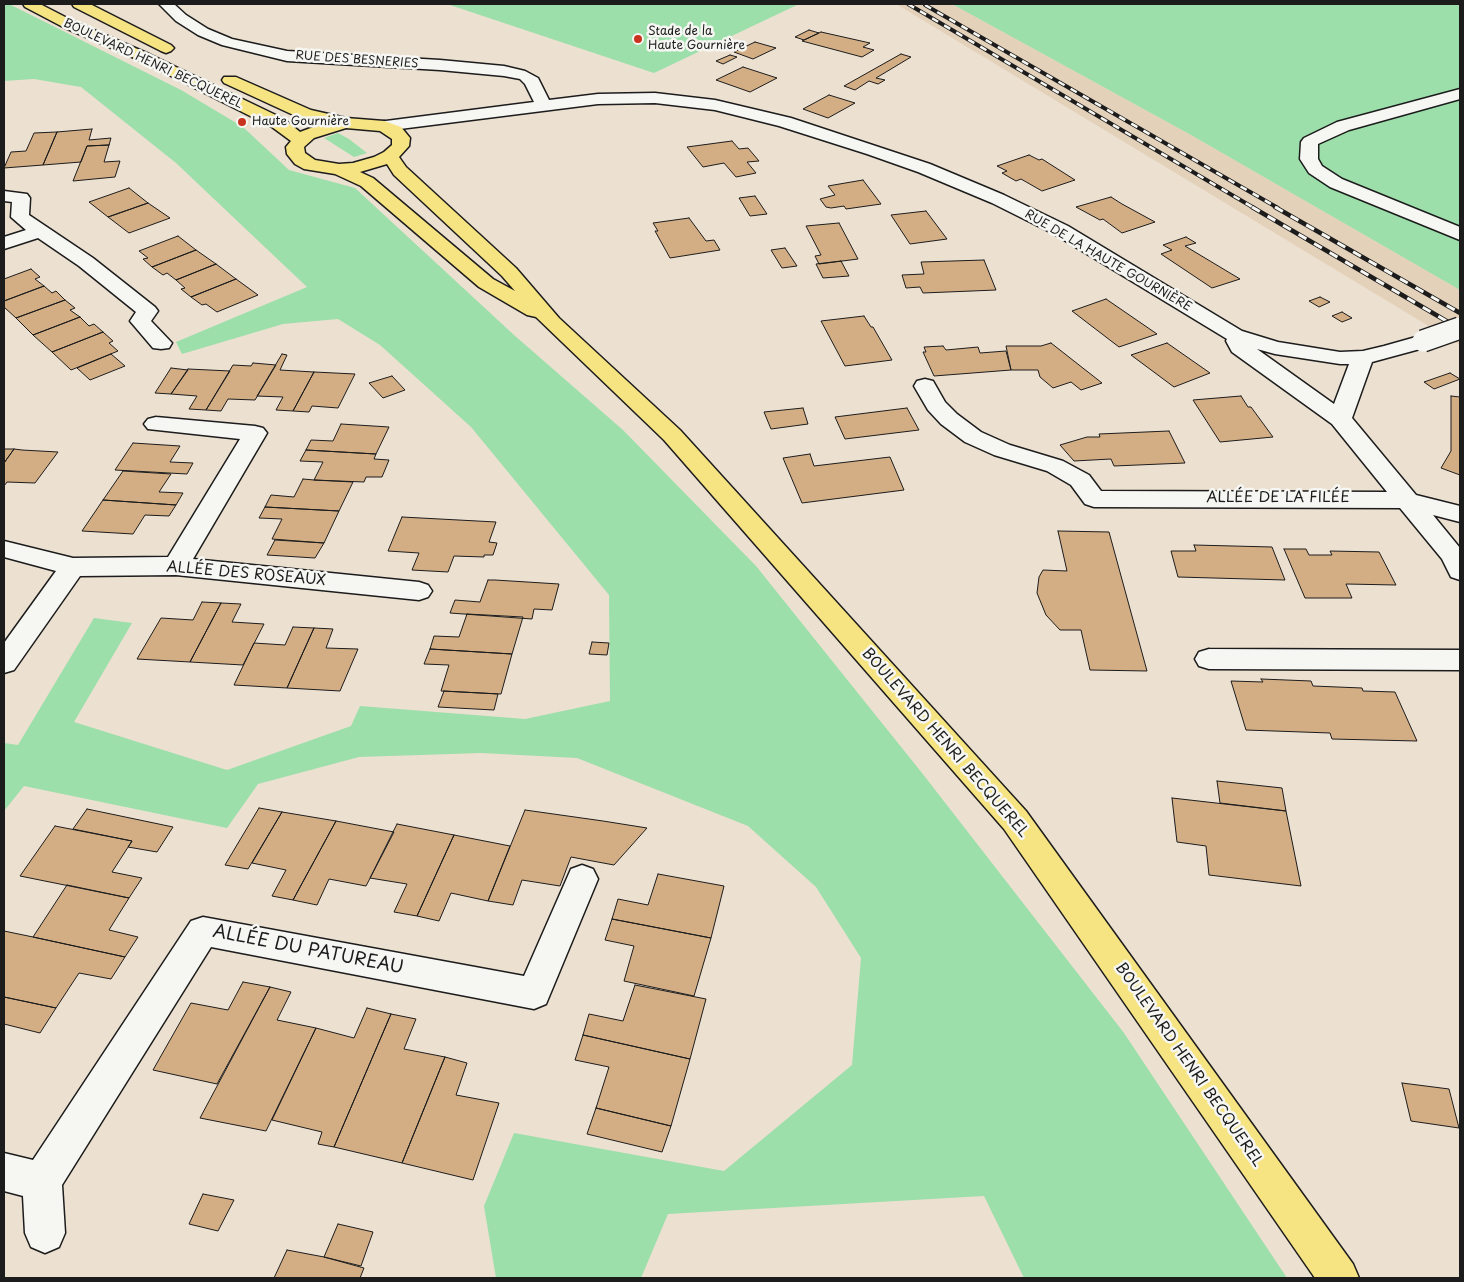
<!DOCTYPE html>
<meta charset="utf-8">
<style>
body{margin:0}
#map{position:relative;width:1464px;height:1282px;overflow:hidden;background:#ece0d1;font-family:"Playpen Sans",sans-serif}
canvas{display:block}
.frame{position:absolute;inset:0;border:5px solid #1c1c1c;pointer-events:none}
</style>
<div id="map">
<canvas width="1464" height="1282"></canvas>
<div class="frame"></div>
</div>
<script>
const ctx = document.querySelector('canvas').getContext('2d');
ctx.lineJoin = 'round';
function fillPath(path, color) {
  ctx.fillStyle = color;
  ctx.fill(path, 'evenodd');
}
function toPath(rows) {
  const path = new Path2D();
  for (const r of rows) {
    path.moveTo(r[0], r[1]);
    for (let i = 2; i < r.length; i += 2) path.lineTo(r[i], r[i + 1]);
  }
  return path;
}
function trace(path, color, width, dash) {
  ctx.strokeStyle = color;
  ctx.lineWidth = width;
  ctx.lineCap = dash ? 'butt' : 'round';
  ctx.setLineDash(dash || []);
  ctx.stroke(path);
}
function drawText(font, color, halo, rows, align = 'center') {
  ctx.font = font + ' "Playpen Sans",sans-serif';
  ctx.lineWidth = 5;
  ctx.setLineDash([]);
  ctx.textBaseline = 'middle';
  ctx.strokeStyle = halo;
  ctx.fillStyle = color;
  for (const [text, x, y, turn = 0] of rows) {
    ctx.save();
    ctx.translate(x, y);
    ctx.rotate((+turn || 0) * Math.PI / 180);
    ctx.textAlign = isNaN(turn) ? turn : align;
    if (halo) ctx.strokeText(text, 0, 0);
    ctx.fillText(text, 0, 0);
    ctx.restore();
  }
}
fillPath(toPath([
 [896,4,952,4,1191,135,1460,290,1460,345]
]), '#e4d1ba');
fillPath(toPath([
 [4,4,9,4,181,90,243,127,289,170,355,188,514,335,623,430,756,566,922,773,1124,1033,1287,1278,1024,1278,984,1196,668,1214,641,1278,496,1278,484,1206,514,1133,724,1171,852,1065,861,958,816,887,748,826,577,758,481,753,359,757,258,784,227,828,24,786,4,811,4,743,18,745,94,618,132,623,74,722,227,770,351,726,360,706,525,719,610,701,609,595,471,427,380,345,338,319,283,324,182,354,176,342,307,287,176,163,81,87,34,79,4,81],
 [447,4,799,4,654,73],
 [952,4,1460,4,1460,290,1191,135],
 [338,133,349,139,367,153,354,157,324,138]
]), '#9cdfaa');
const building = toPath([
 [809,30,819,33,804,40,795,37,809,30],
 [821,32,870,43,863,47,874,50,862,57,802,41,821,32],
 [755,42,776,48,753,59,734,52,755,42],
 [901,54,911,57,876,78,885,80,878,84,869,81,855,90,844,86,901,54],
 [730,55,737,57,723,64,716,61,730,55],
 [743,67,777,78,750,92,716,80,743,67],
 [829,95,855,103,828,118,803,109,829,95],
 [92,129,89,140,111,138,109,145,87,146,81,162,43,165,57,132,92,129],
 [57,132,43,165,4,168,11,152,26,151,34,133,57,132],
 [732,141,739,149,748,148,759,161,747,162,756,173,736,177,724,163,703,167,687,147,732,141],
 [109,145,104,162,120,161,115,177,73,181,87,146,109,145],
 [1029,155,1039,160,1042,159,1075,180,1042,191,1021,179,1016,181,1002,173,1007,171,997,166,1029,155],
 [863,180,881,204,846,209,844,206,831,208,826,207,820,199,835,195,828,186,863,180],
 [129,188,148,203,108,217,89,202,129,188],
 [755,196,767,214,750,216,739,198,755,196],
 [1111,197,1122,204,1155,222,1122,233,1103,219,1100,220,1076,207,1111,197],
 [148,203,170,218,129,233,108,217,148,203],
 [926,211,947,239,910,244,891,215,926,211],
 [689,218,706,241,714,240,720,250,670,258,655,231,658,231,653,223,689,218],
 [839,223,858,259,819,264,815,256,821,255,806,226,839,223],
 [178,236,196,250,152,267,143,259,148,258,139,251,178,236],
 [1186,237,1196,243,1185,246,1240,279,1212,288,1161,254,1172,250,1163,245,1186,237],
 [785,248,797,266,782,268,771,250,785,248],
 [196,250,216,264,176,280,167,273,163,275,152,267,196,250],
 [984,260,996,290,923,293,920,287,906,288,902,275,924,274,921,262,984,260],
 [841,261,849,276,823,278,816,264,841,261],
 [216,264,236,279,191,297,181,289,185,288,176,280,216,264],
 [31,269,40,277,35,279,44,286,4,301,4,279,31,269],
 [236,279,258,295,217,312,206,304,202,305,191,297,236,279],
 [44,286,52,293,56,291,65,300,16,318,4,307,4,301,44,286],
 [1320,297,1330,302,1319,307,1309,301,1320,297],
 [1106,299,1157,334,1119,347,1072,311,1106,299],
 [65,300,75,308,70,310,80,317,33,335,16,318,65,300],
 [1342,312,1352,318,1342,322,1332,316,1342,312],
 [864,316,871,327,873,327,892,360,845,366,821,321,864,316],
 [80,317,89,326,94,324,103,332,52,352,33,335,80,317],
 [103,332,113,341,109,343,118,351,71,370,52,352,103,332],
 [1051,343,1102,383,1081,390,1071,382,1053,388,1040,377,1038,370,1011,370,1006,346,1041,346,1051,343],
 [1167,343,1210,373,1174,387,1131,355,1167,343],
 [943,346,946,350,978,347,980,353,1006,351,1011,370,934,376,923,352,926,352,924,347,943,346],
 [111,354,125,366,90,380,77,368,111,354],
 [282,354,287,355,280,370,314,372,293,411,276,410,283,397,257,396,282,354],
 [253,363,276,365,255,400,228,399,221,411,206,410,233,365,251,366,253,363],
 [171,368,188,370,171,394,155,393,171,368],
 [188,369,230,371,206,410,189,409,197,396,171,394,188,369],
 [314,372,355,374,338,408,312,406,309,412,293,411,314,372],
 [1450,373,1460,379,1434,389,1424,382,1450,373],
 [392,376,405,390,383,398,369,383,392,376],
 [1241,396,1248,407,1251,407,1273,437,1220,442,1193,400,1241,396],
 [1451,396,1460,397,1460,475,1441,468,1451,451,1451,396],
 [803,408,808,424,771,429,764,412,803,408],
 [907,408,919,430,845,439,835,417,907,408],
 [341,424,389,427,376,454,306,450,311,440,333,441,341,424],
 [1169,431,1185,463,1114,466,1111,459,1074,461,1060,445,1087,437,1100,437,1099,434,1169,431],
 [133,443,180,446,170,462,193,463,187,474,115,470,133,443],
 [4,449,14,449,4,463,4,449],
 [14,449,22,450,58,452,35,483,7,482,4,486,4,463,14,449],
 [306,450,376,454,374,459,389,460,382,477,366,477,364,482,314,480,323,462,300,461,306,450],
 [810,454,814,466,890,457,904,490,802,503,783,458,810,454],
 [123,471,171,474,159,492,183,493,176,505,103,500,123,471],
 [303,479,314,480,353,482,339,511,265,507,271,495,294,497,303,479],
 [103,500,176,505,169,516,145,515,133,534,82,531,103,500],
 [265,507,339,511,324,543,272,539,282,519,259,518,265,507],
 [402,517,496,522,489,542,497,543,493,555,484,555,484,557,454,556,448,572,412,570,419,553,388,551,402,517],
 [1058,531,1109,532,1147,671,1090,670,1081,630,1060,630,1046,615,1037,593,1039,577,1043,570,1067,571,1058,531],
 [275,540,324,543,315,558,267,555,275,540],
 [1194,545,1272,547,1285,580,1178,577,1171,551,1196,551,1194,545],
 [1284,549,1306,549,1309,555,1332,555,1330,551,1379,552,1396,585,1346,584,1352,598,1305,598,1284,549],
 [488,580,495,580,559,584,552,610,534,609,532,619,450,613,455,600,480,602,488,580],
 [202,602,221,603,190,662,137,659,161,618,193,620,202,602],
 [221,603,241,604,232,622,264,624,243,665,190,662,221,603],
 [467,614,523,617,512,654,430,649,434,636,459,637,467,614],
 [293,627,314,628,287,688,234,685,254,643,285,645,293,627],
 [314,628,333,629,326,648,358,649,340,691,287,688,314,628],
 [592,642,609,643,607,655,589,654,592,642],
 [430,649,512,654,501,694,441,691,449,665,424,664,430,649],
 [1261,679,1311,681,1313,686,1362,688,1363,691,1395,692,1417,741,1332,739,1330,733,1246,730,1231,681,1263,682,1261,679],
 [444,691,498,694,494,710,438,707,444,691],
 [1217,781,1282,788,1286,811,1220,803,1217,781],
 [1172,798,1286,811,1301,886,1209,875,1206,846,1177,842,1172,798],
 [259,808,282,812,248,869,225,865,259,808],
 [87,809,173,827,157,852,128,847,132,841,73,829,87,809],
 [525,810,603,821,647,828,614,865,571,857,560,886,522,880,513,905,488,901,525,810],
 [282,812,336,821,293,900,272,896,286,870,252,863,282,812],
 [336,821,394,832,366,886,329,879,317,905,293,900,336,821],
 [397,824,454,835,417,916,394,912,407,884,370,878,397,824],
 [55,826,132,841,112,872,142,878,129,898,20,876,55,826],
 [454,835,510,846,488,901,451,893,439,921,417,916,454,835],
 [658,874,724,886,711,938,612,919,618,899,648,905,658,874],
 [67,885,129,898,109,930,138,937,125,957,33,937,67,885],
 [612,919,711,938,694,996,624,981,634,946,605,940,612,919],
 [4,931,33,937,125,957,111,979,79,973,56,1008,4,997,4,931],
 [243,982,270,987,217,1084,153,1070,191,1003,228,1010,243,982],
 [635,985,706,999,690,1059,583,1035,589,1014,623,1021,635,985],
 [270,987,291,992,277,1020,316,1028,266,1131,200,1118,270,987],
 [4,997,56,1008,40,1033,4,1024,4,997],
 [367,1008,391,1014,334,1147,318,1144,322,1132,272,1120,316,1028,354,1038,367,1008],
 [391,1014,416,1019,404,1049,445,1057,402,1163,334,1147,391,1014],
 [583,1035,690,1059,671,1126,596,1108,609,1067,575,1060,583,1035],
 [445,1057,467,1063,456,1095,499,1103,473,1180,402,1163,445,1057],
 [1402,1083,1449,1089,1459,1128,1411,1121,1402,1083],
 [596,1108,671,1126,662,1152,587,1134,596,1108],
 [203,1194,234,1200,218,1231,189,1224,203,1194],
 [338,1224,373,1232,361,1266,324,1257,338,1224],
 [287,1250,324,1257,364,1268,360,1278,274,1278,287,1250]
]);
fillPath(building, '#d3ae85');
trace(building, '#1c1c1c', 1);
const minor = toPath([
 [159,4,174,4,186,15,208,29,232,39,287,51,440,60,504,66,525,71,538,78,549,100,598,94,655,93,715,100,791,118,930,164,1004,195,1068,226,1242,331,1278,342,1340,352,1363,351,1384,346,1423,335,1431,336,1434,341,1431,346,1372,362,1352,418,1416,495,1460,506,1460,522,1433,515,1460,548,1460,580,1451,577,1442,559,1400,508,1094,507,1085,504,1071,485,1047,471,994,455,965,442,941,424,928,410,914,386,917,381,925,379,933,381,945,402,957,414,981,432,1010,445,1063,461,1089,475,1101,491,1387,492,1332,424,1232,352,1226,341,1227,339,1054,234,992,203,918,172,867,154,779,126,715,110,655,103,598,104,384,131,378,130,376,126,378,122,534,102,525,84,520,79,504,76,440,70,287,61,222,45,198,35,176,21,159,4],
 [1257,349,1275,354,1340,364,1349,364,1334,404,1257,349],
 [1460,89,1460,99,1349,130,1318,144,1318,159,1322,166,1342,179,1460,227,1460,240,1330,187,1309,173,1300,159,1301,142,1304,138,1337,122,1460,89],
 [4,191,27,194,30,198,29,215,93,258,155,307,158,311,151,321,172,343,169,348,161,349,153,348,130,321,136,312,79,266,38,238,4,249,4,237,26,230,11,217,12,202,4,201,4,191],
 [156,417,255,426,263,428,267,433,193,559,419,582,428,585,432,591,428,597,419,600,176,575,80,576,14,670,4,673,4,643,56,571,4,557,4,541,73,558,168,557,240,439,148,429,144,424,148,419,156,417],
 [1209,649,1460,650,1460,670,1209,669,1199,666,1195,659,1199,652,1209,649],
 [582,865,593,869,598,879,546,1004,534,1009,211,947,62,1185,65,1233,59,1247,45,1253,31,1247,25,1233,23,1196,4,1191,4,1153,33,1160,191,921,203,917,524,976,571,869,582,865]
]);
const major = toPath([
 [23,4,40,4,73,21,149,54,284,119,300,132,324,123,300,118,224,83,222,80,224,77,236,77,311,110,346,118,384,121,401,127,410,138,409,146,399,157,406,167,516,268,559,318,680,430,1026,811,1353,1264,1359,1278,1315,1278,1004,829,664,440,536,317,527,315,479,287,361,186,335,174,304,169,295,164,287,154,286,147,291,141,272,127,139,60,63,27,25,7,23,4],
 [346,128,380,131,392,139,392,145,384,152,374,157,353,163,339,164,315,160,305,153,304,147,314,138,346,128],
 [387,164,394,175,502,276,515,291,493,279,373,178,360,172,387,164],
 [72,4,90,4,171,45,174,48,171,51,166,53,161,51,74,7,72,4]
]);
trace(minor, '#1c1c1c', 3);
trace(major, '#1c1c1c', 3);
fillPath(minor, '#f6f6f2');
fillPath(major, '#f6e381');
const railFar1 = toPath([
 [908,4,1254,208],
 [925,5,1278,208]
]);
const rail = toPath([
 [1252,207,1460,329],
 [1275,207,1460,313]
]);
trace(railFar1, '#1c1c1c', 4);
trace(rail, '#1c1c1c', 4.5);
trace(railFar1, '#f6f6f2', 2.5, [7]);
trace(rail, '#f6f6f2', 3, [9]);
const minorBridge = toPath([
 [1423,341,1460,328]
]);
trace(minorBridge, '#1c1c1c', 24, []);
trace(minorBridge, '#f6f6f2', 21);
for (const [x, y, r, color] of [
 [638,39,5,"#c8321e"],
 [242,122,5,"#c8321e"]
]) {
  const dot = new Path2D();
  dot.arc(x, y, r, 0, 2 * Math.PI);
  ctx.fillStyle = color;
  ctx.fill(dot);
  trace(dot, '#f6f6f2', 2);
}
drawText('12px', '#1c1c1c', '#f6f6f2', [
 ["Stade de la",648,32],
 ["Haute Gournière",648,46],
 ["Haute Gournière",252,122]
], 'left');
drawText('12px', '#1c1c1c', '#f6f6f2', [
 ["RUE DES BESNERIES",357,60,4],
 ["BOULEVARD HENRI BECQUEREL",153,64,25],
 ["RUE DE LA HAUTE GOURNIÈRE",1108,261,30]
]);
drawText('15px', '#1c1c1c', '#f6f6f2', [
 ["ALLÉE DE LA FILÉE",1278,498],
 ["ALLÉE DES ROSEAUX",246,574,5],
 ["BOULEVARD HENRI BECQUEREL",945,743,49],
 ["BOULEVARD HENRI BECQUEREL",1189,1065,55]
]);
drawText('18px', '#1c1c1c', '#f6f6f2', [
 ["ALLÉE DU PATUREAU",308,950,11]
]);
</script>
